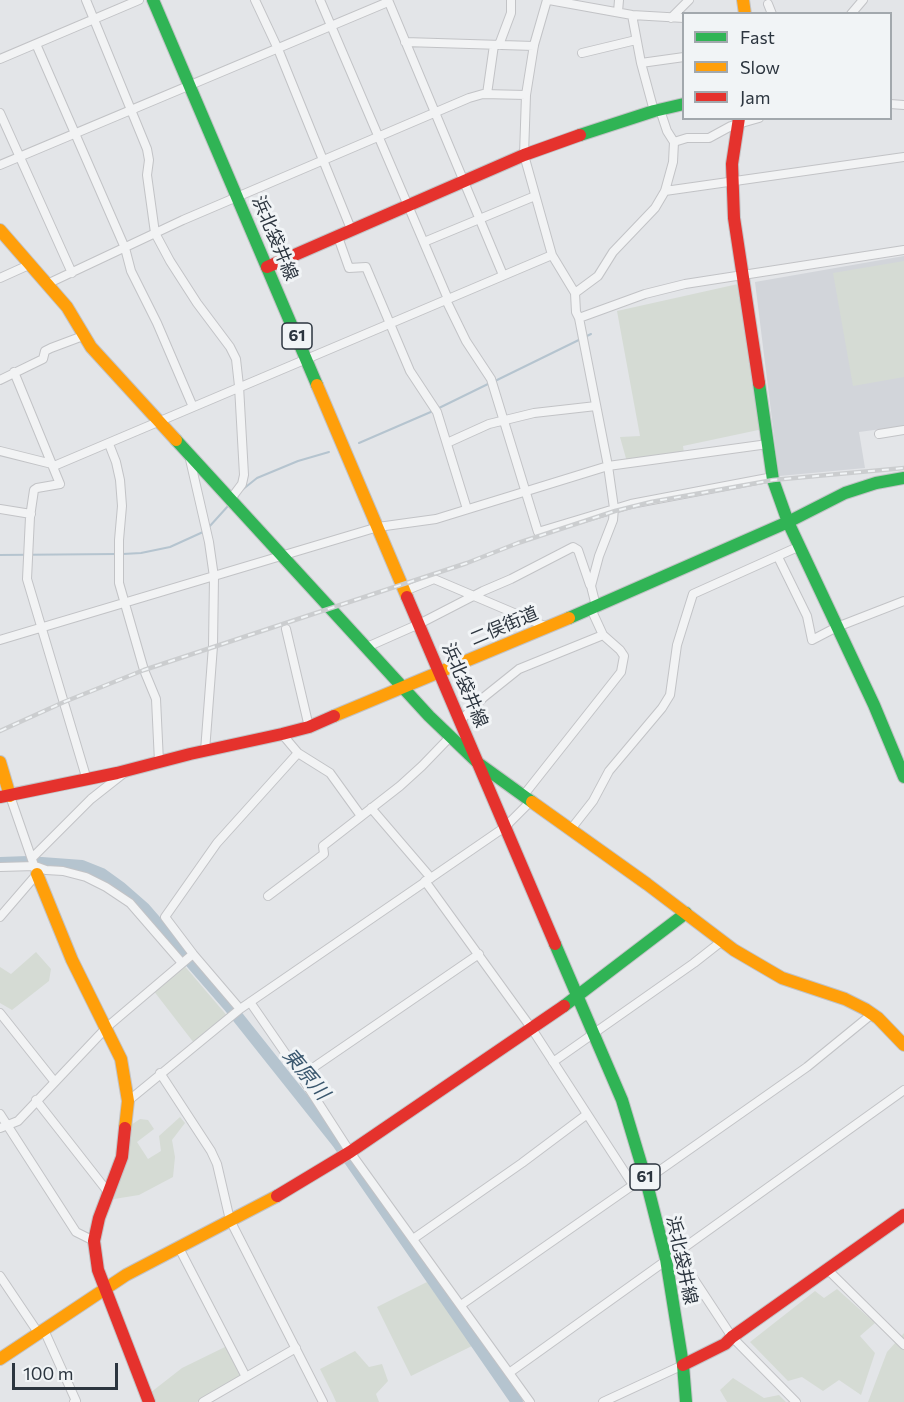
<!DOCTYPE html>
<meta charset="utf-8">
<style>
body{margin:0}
#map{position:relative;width:904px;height:1402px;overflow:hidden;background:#e3e5e8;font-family:Commissioner,sans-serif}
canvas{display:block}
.legend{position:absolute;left:682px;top:12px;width:210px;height:108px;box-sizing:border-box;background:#f1f4f6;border:2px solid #a2a8ad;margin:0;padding:8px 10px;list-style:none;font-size:18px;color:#2c353f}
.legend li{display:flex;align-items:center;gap:12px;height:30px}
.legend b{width:30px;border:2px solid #a2a8ad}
.scale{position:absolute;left:12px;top:1363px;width:106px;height:27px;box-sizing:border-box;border:3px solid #2c353f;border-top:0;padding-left:8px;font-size:18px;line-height:21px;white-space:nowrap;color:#2c353f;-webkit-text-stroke:4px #f1f4f6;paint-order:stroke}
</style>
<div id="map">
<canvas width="904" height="1402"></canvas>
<ul class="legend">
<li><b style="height:8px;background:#30b455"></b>Fast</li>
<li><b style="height:8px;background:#ff9f0a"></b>Slow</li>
<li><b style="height:8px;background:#e5322d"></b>Jam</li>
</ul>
<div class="scale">100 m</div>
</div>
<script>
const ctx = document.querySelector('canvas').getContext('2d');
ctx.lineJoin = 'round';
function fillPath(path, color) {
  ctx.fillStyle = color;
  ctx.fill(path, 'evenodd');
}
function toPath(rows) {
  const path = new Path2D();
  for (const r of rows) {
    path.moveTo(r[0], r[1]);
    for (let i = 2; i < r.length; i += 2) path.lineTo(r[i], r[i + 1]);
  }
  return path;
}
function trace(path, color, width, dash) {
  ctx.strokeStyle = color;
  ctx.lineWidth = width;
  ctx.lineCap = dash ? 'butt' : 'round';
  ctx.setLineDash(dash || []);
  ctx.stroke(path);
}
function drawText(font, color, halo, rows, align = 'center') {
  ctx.font = font + ' Commissioner,"Noto Sans JP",sans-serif';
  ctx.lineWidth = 6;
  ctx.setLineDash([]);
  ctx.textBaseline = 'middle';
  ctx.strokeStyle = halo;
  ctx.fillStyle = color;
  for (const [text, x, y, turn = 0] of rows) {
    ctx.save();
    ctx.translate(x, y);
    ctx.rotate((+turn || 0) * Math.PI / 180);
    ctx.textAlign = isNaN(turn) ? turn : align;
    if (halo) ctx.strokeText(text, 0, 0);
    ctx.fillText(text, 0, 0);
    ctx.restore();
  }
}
fillPath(toPath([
 [904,256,904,426,859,432,865,468,779,476,755,282]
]), '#d2d5da');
fillPath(toPath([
 [904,261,904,377,853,386,833,273],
 [738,284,763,429,683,446,684,453,627,462,620,437,640,436,617,311],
 [36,952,51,969,49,981,12,1010,0,1003,0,967,11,974],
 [182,963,229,1018,194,1043,153,990],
 [180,1117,185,1123,172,1140,175,1157,173,1177,139,1195,114,1199,131,1125,140,1119,148,1120,154,1129,137,1142,148,1159,161,1151,159,1136],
 [427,1282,472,1346,411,1376,377,1307],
 [837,1289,875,1323,860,1336,875,1353,861,1395,839,1380,823,1391,802,1377,788,1381,750,1342,815,1291,824,1298],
 [904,1333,904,1402,868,1402,887,1352],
 [227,1346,240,1376,197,1402,153,1402,150,1393,182,1368],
 [355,1351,369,1367,382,1364,388,1381,376,1394,379,1402,336,1402,333,1395,320,1369],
 [733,1378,764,1398,779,1395,786,1402,727,1402,720,1390]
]), '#d5dbd4');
trace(toPath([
 [495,381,591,334],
 [439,408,490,383],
 [359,443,433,411],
 [242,490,257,478,298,461,329,452],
 [209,527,228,506],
 [123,554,141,553,170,547,203,532],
 [0,555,117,554]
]), '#b5c4cf', 2);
trace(toPath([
 [0,863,28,862,82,866,102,874,120,887,144,908,229,1006,338,1143,517,1402]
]), '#b5c4cf', 12);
const street = toPath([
 [86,0,147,149,149,160,147,175,155,233,170,261,197,303,230,347,236,359,239,386,244,475,242,484,230,500],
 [255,0,278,49,351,229],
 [320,0,448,299],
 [388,0,503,275],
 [547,0,534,45,526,95,524,155,552,255,575,293,576,312,579,318],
 [549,0,632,15,684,18],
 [768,4,772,14],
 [618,12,619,0],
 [851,14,863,0],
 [632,15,641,63,654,111],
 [671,18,689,0],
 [405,42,534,46],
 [36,44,125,248,131,271,157,323,193,407],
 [499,45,511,13,511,0],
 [582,53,636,40],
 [0,59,139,0],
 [641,63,684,57],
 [487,94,494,45],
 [890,104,904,105],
 [0,113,72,273],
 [674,142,687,138,709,138,731,126,759,118],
 [0,165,388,2],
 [665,191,904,157],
 [338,237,349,268,366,267,410,371,437,412,467,509],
 [424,242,535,196],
 [0,278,31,264],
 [47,284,183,220,469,98,483,94,526,95],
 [575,293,598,276,613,252,655,208,665,191,673,162,674,142,667,131,660,110],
 [446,300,466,341,491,379,538,532,631,504,773,477],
 [14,372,60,484,37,488,34,490,30,517,27,579,87,780],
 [0,380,43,359,45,351,51,348,83,336],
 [879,434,904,430],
 [447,443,489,424,534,413,596,406],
 [109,444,116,462,120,480,122,506,119,540,119,583,144,670,156,699,159,762],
 [0,451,52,464],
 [189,455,209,542,214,577,213,646,205,751],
 [54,466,552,255],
 [0,509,31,514],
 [778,557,807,616,812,640,837,627,904,601],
 [405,591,434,579,547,627],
 [596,606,591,586,599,556,613,520,614,508,608,466,579,318,645,294,685,284,904,250],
 [286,629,309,727],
 [0,640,378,527,436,519,608,466,768,444],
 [367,647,419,624,483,591,511,579,573,547,578,550,590,585],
 [460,721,484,697,519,669,603,635],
 [282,734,298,753,330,773,361,816],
 [523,796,621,672,624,656,620,650,603,635,591,609],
 [371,808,431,878],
 [571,829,593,801,609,771,662,708,670,695,677,645,693,594,800,546],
 [32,858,91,799,124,773],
 [0,867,35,866,46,870,63,871,86,877,106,887,130,903,182,963],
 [425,881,532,1029,633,1185],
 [268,896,324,854,323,846,400,786,422,766,450,737],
 [0,917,37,874,10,796],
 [250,1002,301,1076,350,1152,530,1402],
 [240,1009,193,954,165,917,217,843,298,753],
 [0,1013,54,1081],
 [553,1062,694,963,722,941],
 [160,1073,211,1151,217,1164,230,1220,323,1402],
 [301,1076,479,954],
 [36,1100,108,1192],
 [128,1101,240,1009,505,827,531,801],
 [0,1114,76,1232,94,1241],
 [0,1128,18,1121,107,1027,193,954],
 [646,1180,807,1067,872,1014],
 [413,1239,522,1163,586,1115],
 [178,1246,246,1377],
 [676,1252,732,1337,796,1402],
 [828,1270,904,1345],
 [0,1276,39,1334],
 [461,1305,633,1185,647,1183],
 [44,1330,76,1401,74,1402],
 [509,1373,904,1090],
 [203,1402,296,1348],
 [603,1402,683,1365]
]);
const fast = toPath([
 [153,0,317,385],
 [580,135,654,111,684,104],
 [759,383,773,480,788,522,874,705,904,777],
 [176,440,429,716,478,763,532,802],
 [569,618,788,522,845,493,876,483,904,478],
 [555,944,622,1100,646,1180,666,1259,683,1365,686,1402],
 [564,1006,686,913]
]);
const slow = toPath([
 [743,0,745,14],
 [0,230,67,307,91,347,176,440],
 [317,385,407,597],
 [334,716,569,618],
 [0,762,10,796],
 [532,802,647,884,734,950,782,978,845,999,865,1009,878,1018,904,1045],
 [37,874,72,960,121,1059,128,1101,125,1128],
 [0,1359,126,1275,277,1196]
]);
const jam = toPath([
 [739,118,732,164,734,218,759,383],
 [267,267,524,155,580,135],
 [407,597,555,944],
 [0,797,117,773,190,754,282,734,309,727,334,716],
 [125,1128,122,1157,99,1218,94,1241,98,1270,149,1402],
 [277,1196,350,1152,564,1006],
 [683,1365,725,1344,732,1337,904,1215]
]);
trace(street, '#c2c3c6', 10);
trace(fast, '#c2c3c6', 14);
trace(slow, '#c2c3c6', 14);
trace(jam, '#c2c3c6', 14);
trace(street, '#f2f3f4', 8);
trace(fast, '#30b455', 12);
trace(slow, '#ff9f0a', 12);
trace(jam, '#e5322d', 12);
const rail = toPath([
 [0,731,64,702,144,670,467,563,518,543,615,511,651,502,773,480,904,468]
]);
trace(rail, '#cbcdcf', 4.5);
trace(rail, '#f1f4f6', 2, [7]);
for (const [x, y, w] of [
 [297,336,30],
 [645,1177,30]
]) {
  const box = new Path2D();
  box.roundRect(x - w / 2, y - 13, w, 26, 4.5);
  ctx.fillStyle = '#f1f4f6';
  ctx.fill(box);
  trace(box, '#2c353f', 1.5);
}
drawText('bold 16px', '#2c353f', null, [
 ["61",297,336],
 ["61",645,1177]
]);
drawText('18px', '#2c353f', '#f1f4f6', [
 ["浜北袋井線",275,238,67],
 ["二俣街道",504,626,-23],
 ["浜北袋井線",465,685,67],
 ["浜北袋井線",682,1260,78]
]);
drawText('italic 20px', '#3a576e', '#f1f4f6', [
 ["東原川",306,1074,50]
]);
</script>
